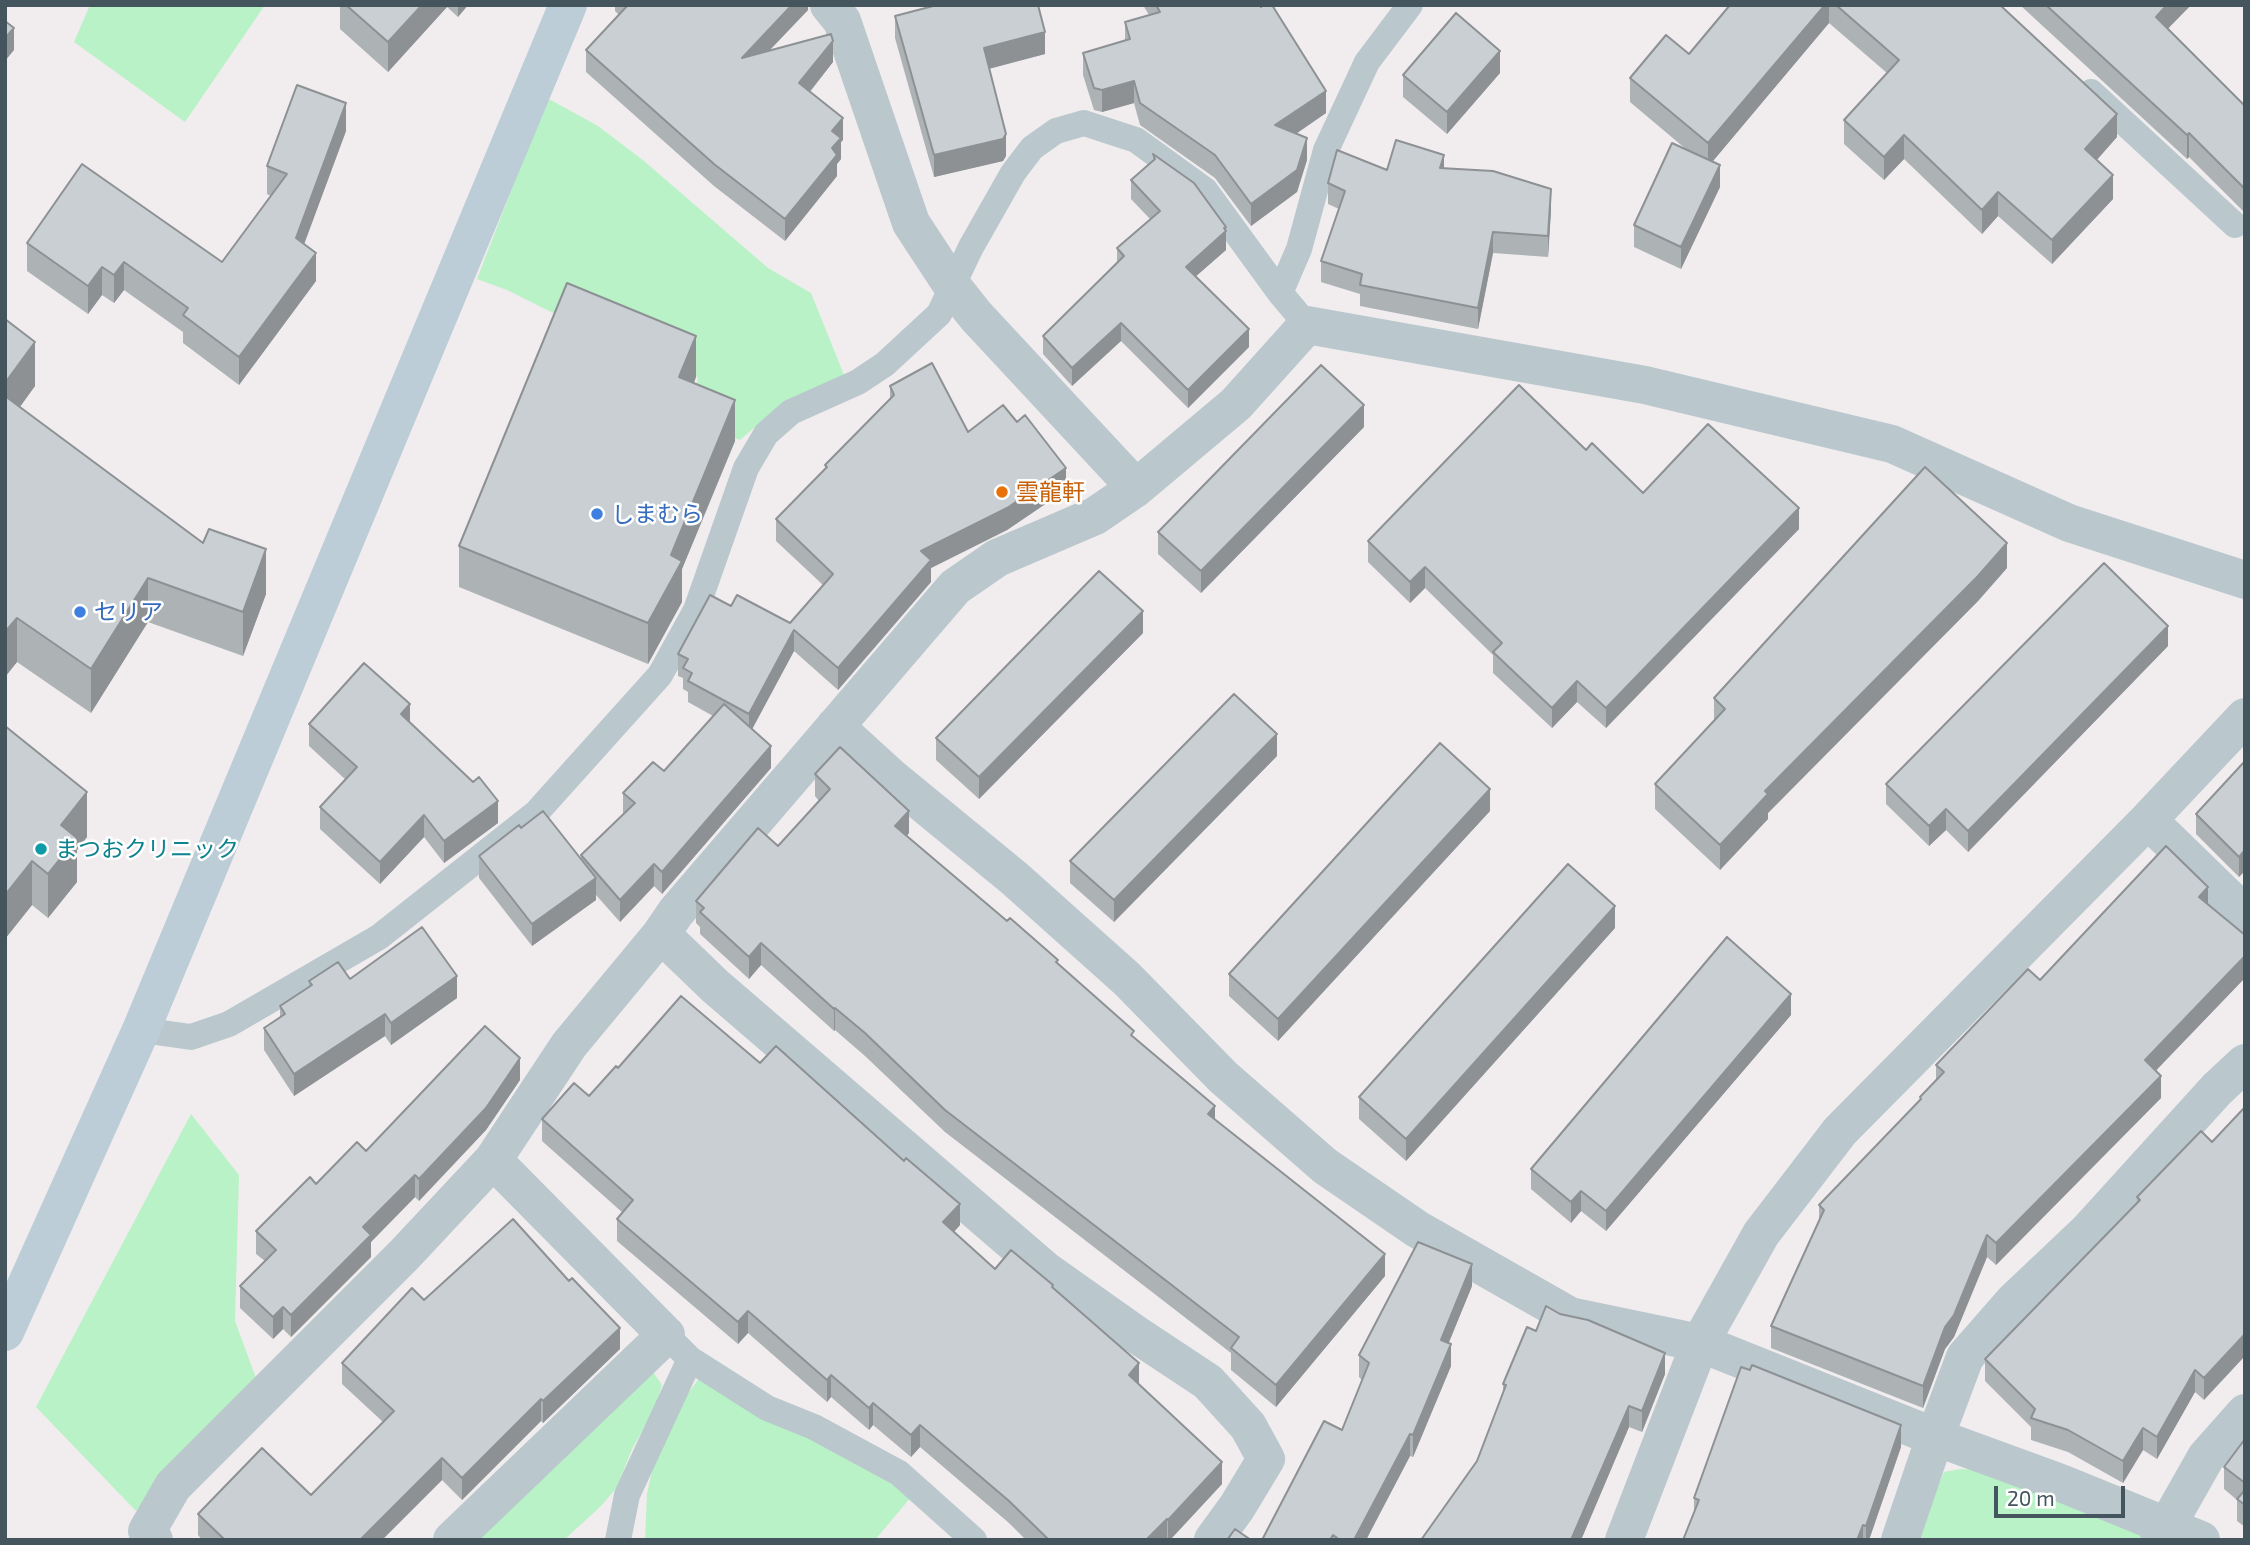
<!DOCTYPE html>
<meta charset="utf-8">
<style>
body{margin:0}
#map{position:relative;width:2250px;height:1545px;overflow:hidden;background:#f1edee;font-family:"Exo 2",sans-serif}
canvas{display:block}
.frame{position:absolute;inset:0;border:7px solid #44555d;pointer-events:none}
.scale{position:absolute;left:1994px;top:1486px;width:131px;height:32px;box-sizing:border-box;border:4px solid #44555d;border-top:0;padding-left:9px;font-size:21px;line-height:24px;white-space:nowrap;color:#44555d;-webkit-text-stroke:5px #fff;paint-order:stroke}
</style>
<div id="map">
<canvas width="2250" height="1545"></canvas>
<div class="frame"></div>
<div class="scale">20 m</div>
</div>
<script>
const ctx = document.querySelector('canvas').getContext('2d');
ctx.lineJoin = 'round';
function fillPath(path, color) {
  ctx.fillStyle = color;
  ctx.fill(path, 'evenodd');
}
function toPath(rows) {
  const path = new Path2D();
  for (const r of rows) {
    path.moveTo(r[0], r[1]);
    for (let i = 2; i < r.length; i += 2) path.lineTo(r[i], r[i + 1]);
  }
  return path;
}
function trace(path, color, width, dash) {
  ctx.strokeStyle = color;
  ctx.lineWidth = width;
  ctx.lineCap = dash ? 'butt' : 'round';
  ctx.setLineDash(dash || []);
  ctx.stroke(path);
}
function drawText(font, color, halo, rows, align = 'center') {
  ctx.font = font + ' "Exo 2","Noto Sans JP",sans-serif';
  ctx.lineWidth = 5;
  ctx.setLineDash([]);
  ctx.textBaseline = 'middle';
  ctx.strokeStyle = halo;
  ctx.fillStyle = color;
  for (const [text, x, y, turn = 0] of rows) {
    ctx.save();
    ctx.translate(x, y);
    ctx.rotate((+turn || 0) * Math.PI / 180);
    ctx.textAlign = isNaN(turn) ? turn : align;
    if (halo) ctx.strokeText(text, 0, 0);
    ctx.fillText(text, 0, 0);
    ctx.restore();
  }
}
fillPath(toPath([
 [90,5,265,5,185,122,74,42],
 [547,98,598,126,644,161,768,268,811,293,844,375,775,410,740,440,713,429,688,411,698,379,694,371,555,314,507,290,477,279],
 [191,1114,239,1175,235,1321,256,1378,136,1511,36,1407],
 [653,1372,662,1385,654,1410,632,1449,617,1487,602,1505,564,1540,477,1540],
 [704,1372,858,1459,911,1497,875,1540,645,1540,647,1494,661,1430],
 [1961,1469,1980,1470,2142,1523,2147,1540,1914,1540,1944,1472]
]), '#b8f2c6');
trace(toPath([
 [2091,92,2235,225],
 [1280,293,1299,249,1326,150,1367,62,1410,5],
 [141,1030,191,1037,229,1024,379,937,536,813,660,675,696,610,746,468,766,434,791,412,858,382,885,364,939,314,971,247,1013,173,1032,148,1056,131,1084,123,1136,140,1205,190,1280,293,1307,325],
 [666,1335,690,1359,767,1408,814,1427,899,1473,974,1540],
 [618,1540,627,1495,690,1359]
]), '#bac8ce', 26);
trace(toPath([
 [829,5,842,21,911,223,953,287,976,316,1136,488],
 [835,726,892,778,1014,878,1127,979,1223,1077,1325,1166,1417,1229,1570,1316,1700,1343,1935,1437,2061,1483,2201,1540],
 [2148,820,2245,914],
 [661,934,715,986,1045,1270,1134,1333,1208,1382,1248,1426,1266,1459,1237,1507,1213,1540],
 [154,1540,147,1531,173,1486,404,1255,493,1160,569,1045,661,934,676,912,955,587,997,558,1095,516,1136,488,1236,404,1307,325,1645,385,1892,444,2069,523,2245,580],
 [452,1540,666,1335,493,1160],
 [1624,1540,1700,1343,1761,1234,1840,1131,2148,820,2245,717],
 [1900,1540,1935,1437,1965,1357,2014,1301,2088,1231,2217,1089,2245,1063],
 [2159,1540,2206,1457,2245,1413]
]), '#bac8ce', 38);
trace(toPath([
 [5,1332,141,1030,568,5]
]), '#bdcdd7', 38);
fillPath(toPath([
 [340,5,468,5,458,17,447,7,388,72,340,29],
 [615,5,808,5,808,10,769,51,833,62,810,92,843,140,841,142,841,159,837,164,837,176,785,241,714,186,586,72,586,50,619,15,615,11],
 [1143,5,1260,5,1326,113,1296,134,1307,160,1297,192,1251,226,1215,178,1140,125,1134,103,1102,112,1094,110,1083,75,1083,53,1125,41,1125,22,1149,15],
 [1730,5,2000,5,2117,137,2097,160,2113,199,2052,264,1998,216,1982,234,1904,159,1884,180,1844,144,1844,120,1887,73,1829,23,1712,162,1720,187,1681,269,1634,247,1634,225,1687,150,1630,102,1630,78,1689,54],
 [2020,5,2191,5,2167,29,2245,106,2243,211,2189,157,2187,159],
 [895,16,1045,54,989,69,1006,156,1003,161,934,177,895,38],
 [1500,73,1447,134,1403,97,1403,75],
 [346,131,304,244,316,281,239,385,183,343,183,332,124,290,114,303,102,295,88,314,27,271,27,243,222,262,271,196,267,194,267,166],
 [1153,154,1226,230,1226,250,1196,276,1249,347,1188,408,1121,341,1072,386,1043,354,1043,336,1117,262,1117,248,1150,219,1131,199,1131,180,1153,160],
 [1444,168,1551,210,1548,257,1493,253,1478,329,1360,306,1360,294,1321,282,1321,261,1339,209,1328,204,1328,183,1387,170],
 [5,319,35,386,20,407,266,594,243,656,148,622,91,713,17,662,5,677],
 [696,377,694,383,735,441,682,569,682,602,648,664,459,587,459,546],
 [890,386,1066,490,1007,530,931,568,931,582,838,690,794,651,752,729,771,768,662,894,654,886,620,922,596,895,596,900,532,946,479,878,479,856,521,828,581,859,581,855,623,814,623,793,664,771,713,716,688,702,688,692,683,689,683,678,678,676,678,654,731,606,790,623,823,585,776,541,776,519,825,469,825,465,890,399],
 [1364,427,1201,593,1158,554,1158,532],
 [1586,450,1643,493,1799,529,1606,728,1577,702,1552,728,1493,673,1493,655,1425,588,1410,603,1368,562,1368,541],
 [2007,568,1978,601,1768,813,1768,819,1720,870,1655,809,1655,784,1714,720,1714,698],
 [1143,633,979,799,936,760,936,738],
 [2168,646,1968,852,1946,830,1929,846,1886,804,1886,784],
 [410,723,498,823,444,863,424,837,380,884,320,829,320,807,346,780,309,746,309,724],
 [5,726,87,837,77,850,77,882,48,918,32,905,5,939],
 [1277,756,1114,922,1070,883,1070,861],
 [2245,761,2239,877,2196,834,2196,814],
 [815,774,909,833,907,836,1058,963,1134,1038,1215,1119,1385,1276,1276,1407,1231,1370,1231,1353,945,1132,865,1056,835,1030,834,1031,761,965,749,979,700,934,700,927,696,923,696,901,778,846,819,801,815,796],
 [1490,811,1278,1041,1229,996,1229,974],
 [1615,928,1406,1161,1359,1119,1359,1097],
 [350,979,457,998,391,1045,385,1036,294,1096,264,1050,264,1028,280,1018,280,1006,309,987,309,981],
 [2040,980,2156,1071,2161,1098,1996,1265,1987,1257,1954,1337,1945,1349,1923,1408,1771,1348,1771,1326,1819,1221,1819,1205,1920,1100,1920,1097,1936,1080,1936,1065],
 [1791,1015,1606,1231,1581,1211,1571,1223,1531,1189,1531,1169],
 [760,1063,960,1225,954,1232,995,1269,1053,1289,1139,1385,1222,1484,1170,1540,1026,1540,1009,1523,920,1447,911,1457,873,1425,869,1430,831,1397,827,1402,748,1333,738,1344,617,1241,617,1219,623,1213,542,1141,542,1119,589,1096,618,1068],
 [520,1080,486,1130,419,1201,415,1197,371,1242,371,1257,291,1337,283,1329,273,1339,240,1308,240,1286,265,1261,256,1254,256,1231,316,1184,366,1151],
 [2212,1142,2204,1400,2195,1392,2157,1459,2143,1450,2123,1483,2068,1452,2031,1440,2031,1427,1985,1381,1985,1359,2137,1203,2137,1197],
 [1472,1286,1448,1343,1451,1366,1413,1457,1410,1456,1366,1540,1262,1540,1342,1430,1362,1380,1359,1377,1359,1355],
 [424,1300,620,1349,543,1423,541,1421,462,1500,442,1480,382,1540,202,1540,198,1535,198,1514,311,1495,383,1422,342,1384,342,1363],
 [1560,1314,1665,1374,1642,1432,1629,1427,1581,1540,1421,1540,1477,1461,1503,1394,1503,1384,1536,1331],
 [2245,1439,2245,1527,2237,1521,2237,1500,2224,1489,2224,1467],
 [1901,1447,1869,1540,1683,1540,1694,1512,1694,1498]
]), '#adb2b5');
fillPath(toPath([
 [422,5,447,5,447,7,388,72,388,42],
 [458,5,468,5,458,17],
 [792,5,808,5,808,10,742,79,742,58],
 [1825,5,1829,5,1829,23,1708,167,1708,143],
 [2167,5,2191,5,2156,41,2156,17],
 [14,28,14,50,5,61,5,38],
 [1045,32,1045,54,984,70,984,48],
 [833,41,833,62,799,105,799,83],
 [1500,51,1500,73,1447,134,1447,112],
 [1134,81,1134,103,1102,112,1102,90],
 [1326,91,1326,113,1275,148,1275,125],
 [346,103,346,131,296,266,296,238],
 [2117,114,2117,137,2085,173,2085,149],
 [843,118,843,140,841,142,841,159,837,164,837,176,785,241,785,219,832,131],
 [2189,133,2189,157,2187,159,2187,135],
 [1006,134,1006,156,1003,161,934,177,934,155],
 [1904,135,1904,159,1884,180,1884,157],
 [1307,138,1307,160,1297,192,1251,226,1251,204],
 [1444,155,1444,176,1440,168],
 [1720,165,1720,187,1681,269,1681,247],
 [2113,175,2113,199,2052,264,2052,240],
 [2245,186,2245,210,2243,211,2243,187],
 [1551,189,1551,210,1548,257,1548,236],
 [1998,192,1998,216,1982,234,1982,210],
 [1226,227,1226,250,1186,285,1186,267],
 [1493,232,1493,253,1478,329,1478,308],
 [316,253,316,281,239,385,239,357],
 [124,262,124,290,114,303,114,275],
 [102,267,102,295,88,314,88,286],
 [1121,323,1121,341,1072,386,1072,368],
 [1249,329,1249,347,1188,408,1188,390],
 [696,336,696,377,679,419,679,377],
 [35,342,35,386,5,427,5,383],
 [735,400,735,441,682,569,682,602,648,664,648,623,671,555],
 [1364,405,1364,427,1201,593,1201,571],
 [1066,468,1066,490,1007,530,931,568,931,582,838,690,838,668,921,551],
 [1799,508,1799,529,1606,728,1606,708],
 [2007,543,2007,568,1978,601,1768,813,1768,819,1720,870,1720,845,1765,791],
 [266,549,266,594,243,656,243,612],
 [1425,567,1425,588,1410,603,1410,582],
 [148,578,148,622,91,713,91,669],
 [1143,611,1143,633,979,799,979,777],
 [17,618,17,662,5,677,5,632],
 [2168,626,2168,646,1968,852,1968,831],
 [794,630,794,651,749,735,749,714],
 [1577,681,1577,702,1552,728,1552,708],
 [410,704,410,726,401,714],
 [1277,734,1277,756,1114,922,1114,900],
 [771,746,771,768,662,894,662,872],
 [1490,789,1490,811,1278,1041,1278,1019],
 [87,792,87,837,77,850,77,882,48,918,48,874,61,825],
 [498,801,498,823,444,863,444,841],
 [1946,809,1946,830,1929,846,1929,826],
 [909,811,909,833,895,848,895,826],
 [424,815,424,837,380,884,380,862],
 [2245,850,2245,871,2239,877,2239,857],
 [32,861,32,905,5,939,5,895],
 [654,864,654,886,620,922,620,900],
 [596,878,596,900,532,946,532,924],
 [2208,887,2208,909,2199,897],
 [1615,906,1615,928,1406,1161,1406,1139],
 [761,943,761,965,749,979,749,957],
 [2245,956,2245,978,2145,1082,2145,1060],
 [457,976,457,998,391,1045,391,1023],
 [1791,994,1791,1015,1606,1231,1606,1211],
 [835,1008,835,1030,834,1031,834,1009],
 [385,1014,385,1036,294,1096,294,1074],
 [520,1058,520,1080,486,1130,419,1201,419,1179],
 [2161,1076,2161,1098,1996,1265,1996,1243],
 [1215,1106,1215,1128,1208,1114],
 [415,1175,415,1197,371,1242,371,1257,291,1337,291,1315,363,1227],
 [1581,1191,1581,1211,1571,1223,1571,1202],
 [960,1204,960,1225,943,1244,943,1222],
 [1987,1235,1987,1257,1954,1337,1945,1349,1923,1408,1923,1386,1945,1327],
 [1385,1254,1385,1276,1276,1407,1276,1385],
 [1472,1264,1472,1286,1441,1362,1441,1340],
 [283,1307,283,1329,273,1339,273,1317],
 [748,1311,748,1333,738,1344,738,1322],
 [620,1328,620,1349,543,1423,543,1401],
 [2245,1334,2245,1356,2204,1400,2204,1378],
 [1451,1344,1451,1366,1413,1457,1413,1435],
 [1665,1353,1665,1374,1642,1432,1642,1411],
 [1139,1363,1139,1385,1129,1375],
 [2195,1370,2195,1392,2157,1459,2157,1437],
 [831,1375,831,1397,827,1402,827,1380],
 [541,1399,541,1421,462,1500,462,1478],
 [873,1403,873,1425,869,1430,869,1408],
 [1629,1406,1629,1427,1581,1540,1571,1540],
 [920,1425,920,1447,911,1457,911,1435],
 [1901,1425,1901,1447,1869,1540,1866,1540,1866,1526],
 [2143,1428,2143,1450,2123,1483,2123,1461],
 [1410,1434,1410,1456,1366,1540,1354,1540],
 [442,1458,442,1480,382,1540,360,1540],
 [1222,1462,1222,1484,1170,1540,1168,1540,1168,1520],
 [1167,1519,1167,1540,1146,1540],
 [1863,1525,1863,1540,1857,1540]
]), '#8d9194');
const building = toPath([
 [346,5,422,5,388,42,346,5],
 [628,5,792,5,742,58,831,34,833,41,799,83,843,118,832,131,841,138,832,148,837,155,785,219,714,164,586,50,628,5],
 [937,5,1038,5,1045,32,984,48,1006,134,1003,139,934,155,895,16,937,5],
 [1156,5,1260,5,1261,7,1263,5,1272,5,1326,91,1275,125,1307,138,1297,170,1251,204,1215,155,1140,103,1134,81,1102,90,1094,88,1083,53,1130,39,1125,22,1160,12,1156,5],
 [1730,5,1825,5,1708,143,1630,78,1666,35,1689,54,1730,5],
 [1836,5,2000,5,2117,114,2085,149,2113,175,2052,240,1998,192,1982,210,1904,135,1884,157,1844,120,1899,60,1836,5],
 [2046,5,2167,5,2156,17,2245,106,2245,186,2243,187,2189,133,2187,135,2046,5],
 [1456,13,1500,51,1447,112,1403,75,1456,13],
 [5,21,14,28,5,38,5,21],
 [297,85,346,103,296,238,316,253,239,357,183,315,188,308,124,262,114,275,102,267,88,286,27,243,82,164,222,262,287,174,267,166,297,85],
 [1396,140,1444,155,1440,168,1493,171,1551,189,1548,236,1493,232,1478,308,1360,285,1362,274,1321,261,1345,191,1328,183,1337,150,1387,170,1396,140],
 [1672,143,1720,165,1681,247,1634,225,1672,143],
 [1153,154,1194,183,1226,227,1224,228,1226,231,1186,267,1249,329,1188,390,1121,323,1072,368,1043,336,1124,256,1117,248,1160,211,1131,180,1155,159,1153,154],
 [567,283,696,336,679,377,735,400,671,555,682,561,648,623,459,546,567,283],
 [5,319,35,342,5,383,5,319],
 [932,363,968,432,1003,405,1017,422,1025,415,1066,468,1007,508,921,551,931,560,838,668,794,630,749,714,688,681,692,673,683,668,688,659,678,654,710,595,731,606,737,595,790,623,833,574,776,519,827,467,825,465,894,395,890,386,932,363],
 [1321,365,1364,405,1201,571,1158,532,1321,365],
 [1519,385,1586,450,1592,443,1643,493,1708,424,1799,508,1606,708,1577,681,1552,708,1493,652,1502,643,1425,567,1410,582,1368,541,1519,385],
 [5,396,203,543,209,529,266,549,243,612,148,578,91,669,17,618,5,632,5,396],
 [1925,467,2007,543,1978,576,1765,791,1768,794,1720,845,1655,784,1725,709,1714,698,1925,467],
 [2104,563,2168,626,1968,831,1946,809,1929,826,1886,784,2104,563],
 [1099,571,1143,611,979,777,936,738,1099,571],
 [364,663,410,704,401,714,473,782,479,777,498,801,444,841,424,815,380,862,320,807,357,767,309,724,364,663],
 [1234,694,1277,734,1114,900,1070,861,1234,694],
 [724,704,771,746,662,872,654,864,620,900,581,855,635,803,623,793,653,762,664,771,724,704],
 [5,726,87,792,61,825,77,838,48,874,32,861,5,895,5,726],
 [1440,743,1490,789,1278,1019,1229,974,1440,743],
 [840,747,909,811,895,826,1007,921,1010,918,1058,960,1056,962,1134,1031,1131,1035,1215,1106,1208,1114,1385,1254,1276,1385,1231,1348,1239,1337,945,1110,865,1033,835,1008,834,1009,761,943,749,957,700,912,704,908,696,901,758,828,778,846,830,789,815,774,840,747],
 [2245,761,2245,850,2239,857,2196,814,2245,761],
 [543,811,596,878,532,924,479,856,519,825,521,828,543,811],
 [2166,846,2208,887,2199,897,2245,935,2245,956,2145,1060,2161,1076,1996,1243,1987,1235,1954,1315,1945,1327,1923,1386,1771,1326,1824,1210,1819,1205,1921,1099,1920,1097,1944,1072,1936,1065,2028,969,2040,980,2166,846],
 [1568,864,1615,906,1406,1139,1359,1097,1568,864],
 [422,927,457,976,391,1023,385,1014,294,1074,264,1028,285,1014,280,1006,312,985,309,981,338,962,350,979,422,927],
 [1727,937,1791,994,1606,1211,1581,1191,1571,1202,1531,1169,1727,937],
 [681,996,760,1063,776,1046,904,1161,906,1158,960,1204,943,1222,995,1269,1011,1250,1053,1285,1052,1287,1139,1363,1129,1375,1222,1462,1168,1520,1167,1519,1146,1540,1049,1540,1009,1501,920,1425,911,1435,873,1403,869,1408,831,1375,827,1380,748,1311,738,1322,617,1219,633,1200,542,1119,574,1083,589,1096,616,1066,618,1068,681,996],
 [485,1026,520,1058,486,1108,419,1179,415,1175,363,1227,371,1235,291,1315,283,1307,273,1317,240,1286,276,1250,256,1231,310,1177,316,1184,357,1142,366,1151,485,1026],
 [2245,1107,2245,1334,2204,1378,2195,1370,2157,1437,2143,1428,2123,1461,2068,1430,2031,1418,2035,1409,1985,1359,2140,1200,2137,1197,2201,1131,2212,1142,2245,1107],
 [513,1219,569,1281,572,1278,620,1328,543,1401,541,1399,462,1478,442,1458,360,1540,225,1540,198,1514,262,1448,311,1495,394,1411,342,1363,412,1288,424,1300,513,1219],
 [1418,1242,1472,1264,1441,1340,1451,1344,1413,1435,1410,1434,1354,1540,1340,1540,1333,1535,1330,1540,1262,1540,1324,1421,1342,1430,1369,1363,1359,1355,1418,1242],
 [1546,1306,1560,1314,1588,1320,1665,1353,1642,1411,1629,1406,1571,1540,1421,1540,1477,1461,1506,1385,1503,1384,1527,1327,1536,1331,1546,1306],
 [1752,1365,1901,1425,1866,1526,1863,1525,1857,1540,1683,1540,1699,1500,1694,1498,1741,1367,1750,1370,1752,1365],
 [2245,1439,2245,1483,2224,1467,2245,1439],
 [2245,1490,2245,1505,2237,1499,2245,1490],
 [1235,1529,1251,1540,1227,1540,1235,1529]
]);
fillPath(building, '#c9cfd3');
trace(building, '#8d9194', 2);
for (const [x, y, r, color] of [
 [1002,492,7,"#e8710a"],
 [597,514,7,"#3f7fe0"],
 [80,612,7,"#3f7fe0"],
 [41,849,7,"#0f9aa8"]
]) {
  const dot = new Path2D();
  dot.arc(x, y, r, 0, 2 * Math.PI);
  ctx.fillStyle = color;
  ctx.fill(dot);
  trace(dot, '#fff', 2.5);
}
drawText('23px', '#c56008', '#fff', [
 ["雲龍軒",1016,492]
], 'left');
drawText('23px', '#366cbe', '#fff', [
 ["しまむら",611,514],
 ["セリア",94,612]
], 'left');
drawText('23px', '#0d838f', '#fff', [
 ["まつおクリニック",55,849]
], 'left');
</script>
